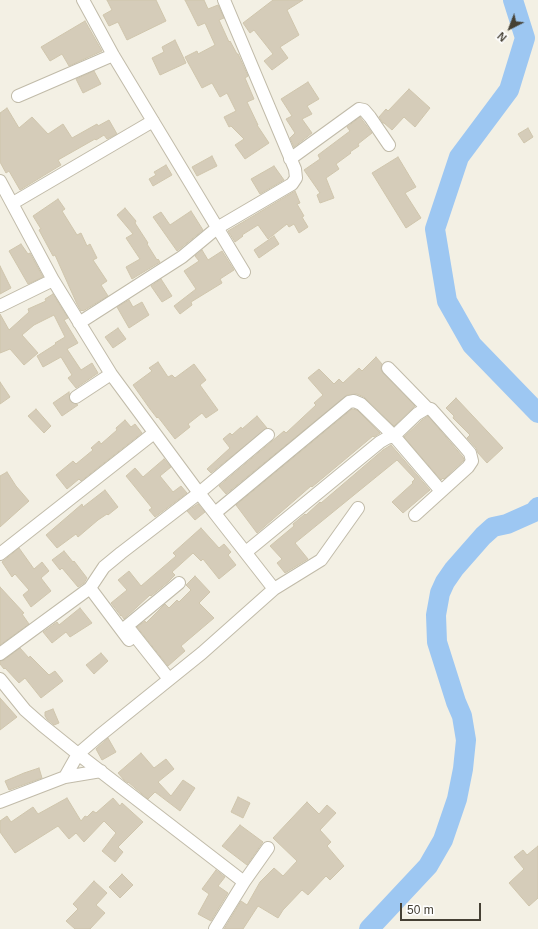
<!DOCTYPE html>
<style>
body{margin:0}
#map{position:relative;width:538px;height:929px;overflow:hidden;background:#f3f0e4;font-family:Arial,sans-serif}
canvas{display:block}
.north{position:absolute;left:490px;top:8px;width:40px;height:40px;-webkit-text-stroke:3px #fff;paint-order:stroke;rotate:222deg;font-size:11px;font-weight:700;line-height:16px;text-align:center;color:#454034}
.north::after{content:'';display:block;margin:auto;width:14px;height:18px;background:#454034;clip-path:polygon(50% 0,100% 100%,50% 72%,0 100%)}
.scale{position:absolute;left:400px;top:903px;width:81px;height:18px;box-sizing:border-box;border:2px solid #454034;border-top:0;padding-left:5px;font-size:12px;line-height:14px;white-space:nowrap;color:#454034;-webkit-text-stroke:3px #fff;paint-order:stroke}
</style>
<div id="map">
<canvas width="538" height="929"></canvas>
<div class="north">N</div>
<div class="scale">50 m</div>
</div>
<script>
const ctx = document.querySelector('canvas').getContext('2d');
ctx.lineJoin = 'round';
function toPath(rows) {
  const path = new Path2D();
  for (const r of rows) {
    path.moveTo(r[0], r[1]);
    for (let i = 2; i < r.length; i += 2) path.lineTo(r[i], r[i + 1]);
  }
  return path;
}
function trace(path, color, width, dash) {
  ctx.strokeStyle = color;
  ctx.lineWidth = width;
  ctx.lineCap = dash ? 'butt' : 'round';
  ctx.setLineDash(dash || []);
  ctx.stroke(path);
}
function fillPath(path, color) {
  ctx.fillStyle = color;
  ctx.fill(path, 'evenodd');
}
trace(toPath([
 [513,0,525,38,509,90,459,157,435,229,447,301,472,345,538,413],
 [369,929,428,866,443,840,457,799,463,769,466,740,462,716,456,702,437,642,436,615,440,593,445,582,454,569,483,536,493,527,507,524,534,512,538,507]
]), '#9dc7f2', 20);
const building = toPath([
 [107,0,156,0,166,21,127,40,118,22,109,26,103,15,112,10,107,0],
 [185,0,204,0,208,9,218,5,224,18,219,20,229,42,230,41,237,54,238,54,239,56,248,76,245,78,254,99,247,102,258,125,257,125,269,143,245,159,235,145,244,139,231,126,229,127,224,117,236,111,227,93,220,97,212,83,202,88,185,57,197,51,198,54,215,45,205,23,198,26,185,0],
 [273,0,303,0,287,10,299,35,280,47,288,58,272,70,264,61,273,54,254,30,250,33,243,23,273,0],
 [85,21,102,51,69,66,62,54,50,61,41,47,85,21],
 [175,40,186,63,160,75,152,58,164,52,162,47,175,40],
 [94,71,101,84,83,93,76,79,94,71],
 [308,82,319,99,307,106,312,114,302,119,312,133,294,147,290,138,295,133,286,119,292,116,281,99,308,82],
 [409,89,430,108,415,127,404,117,392,130,384,123,383,123,379,117,386,109,388,111,409,89],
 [7,108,19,128,32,117,48,134,63,124,72,138,97,124,98,126,109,120,117,134,107,139,104,135,96,140,95,139,58,160,61,165,20,190,9,171,6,173,0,162,0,113,7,108],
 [360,117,372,133,358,144,359,146,350,152,351,153,336,164,339,169,326,178,334,198,320,203,317,195,320,193,304,170,320,159,318,155,350,131,347,127,360,117],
 [528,128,533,137,524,143,518,134,528,128],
 [212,156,217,166,197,176,192,167,212,156],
 [398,157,416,187,405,193,421,218,406,228,372,173,398,157],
 [166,165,172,175,153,186,149,179,156,175,154,172,166,165],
 [274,166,284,180,260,194,251,179,274,166],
 [295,191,300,203,297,204,304,216,302,217,308,227,299,233,294,224,289,227,287,224,268,239,258,225,242,235,243,236,235,242,228,231,295,191],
 [58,199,65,209,62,211,77,235,81,233,87,246,90,244,97,258,93,260,107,281,101,285,108,296,83,311,82,310,81,311,77,304,55,255,53,256,39,230,41,229,33,216,58,199],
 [125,208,136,221,135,223,148,243,147,244,157,260,158,259,160,262,132,279,126,267,140,259,126,238,133,234,117,215,125,208],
 [191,211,203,230,177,251,153,217,161,212,170,225,191,211],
 [274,236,279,244,259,258,254,250,274,236],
 [21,244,28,254,30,253,43,277,28,284,9,251,21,244],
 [202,250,208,260,222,251,234,270,220,279,222,283,191,302,192,305,180,314,174,306,196,289,184,271,199,261,195,256,202,250],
 [0,266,11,288,0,294,0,266],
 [161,279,172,296,162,302,151,286,161,279],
 [53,294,68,318,64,320,78,343,67,349,81,370,92,363,98,373,76,388,68,378,72,375,61,357,43,367,37,356,56,344,55,343,65,337,54,315,34,325,22,335,38,353,24,365,10,349,0,353,0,314,9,330,29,312,28,309,46,301,45,299,53,294],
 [129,300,133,307,142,302,149,315,129,328,117,307,129,300],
 [118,328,126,339,113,348,105,337,118,328],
 [376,357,382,364,381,369,383,373,415,406,394,426,364,397,357,394,347,395,226,494,219,486,284,431,286,433,316,405,314,403,323,395,308,378,319,369,334,384,339,379,343,383,359,368,362,371,376,357],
 [158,362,168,377,172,375,175,378,194,364,206,380,200,385,218,410,206,418,202,413,188,424,190,427,175,439,158,417,157,418,150,409,133,385,152,371,149,368,158,362],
 [0,382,10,397,0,404,0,382],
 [69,392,70,401,78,405,62,416,53,403,69,392],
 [456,398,503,448,487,463,478,453,476,448,467,438,470,435,453,418,454,416,446,408,456,398],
 [36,409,51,426,44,433,28,416,36,409],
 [352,409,357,410,380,433,374,437,373,436,312,487,311,486,257,533,236,505,352,409],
 [257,416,267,428,211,473,207,469,230,448,223,439,230,433,232,435,241,427,242,429,257,416],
 [428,416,463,457,464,460,444,479,443,478,441,480,404,437,422,420,428,416],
 [125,420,131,427,135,424,142,433,81,481,79,479,67,489,56,475,73,461,76,464,93,450,91,448,99,441,101,444,117,430,116,428,125,420],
 [391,445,430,490,403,513,392,502,413,483,412,482,415,479,397,460,295,543,308,559,285,573,277,563,282,559,270,546,294,526,293,524,305,514,306,515,320,502,321,503,383,450,391,445],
 [164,459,171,467,160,476,173,492,181,486,187,493,155,517,149,510,152,508,126,476,135,468,143,477,164,459],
 [7,472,16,486,29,501,0,527,0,476,7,472],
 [105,490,118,507,108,515,107,514,98,520,78,537,76,534,57,548,46,535,82,504,83,507,105,490],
 [198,504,205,512,195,520,187,511,198,504],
 [201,528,219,548,224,544,231,552,228,555,236,565,219,579,203,559,201,561,193,553,172,572,175,575,168,582,151,596,150,595,124,619,121,615,121,616,111,603,127,590,118,580,129,571,141,586,176,556,173,553,201,528],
 [19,548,34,569,42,562,49,571,41,578,51,591,31,607,23,595,29,590,15,574,12,577,2,562,19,548],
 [64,551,73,562,74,561,87,578,84,583,78,587,62,568,60,570,52,560,64,551],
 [195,576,210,592,199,603,214,618,181,646,185,651,168,666,137,627,145,621,146,623,165,604,169,608,177,600,179,602,191,590,186,585,195,576],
 [0,587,24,613,22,614,29,624,0,645,0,587],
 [80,608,92,623,70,637,66,632,52,643,43,632,57,622,59,625,80,608],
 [20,648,29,658,30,656,49,675,55,671,63,681,41,698,25,678,19,683,5,668,4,669,0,664,0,661,4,660,20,648],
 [101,653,108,661,94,674,86,665,101,653],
 [0,698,17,717,0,730,0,698],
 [53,709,59,723,54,725,47,719,45,716,45,712,53,709],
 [108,738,116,752,102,760,96,749,108,738],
 [141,753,154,768,166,759,174,769,158,782,171,796,183,780,195,788,180,811,155,792,148,799,128,782,128,783,124,780,118,773,141,753],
 [39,768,42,778,9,790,5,781,24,773,39,768],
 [238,797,250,803,243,818,231,812,238,797],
 [67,798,81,821,85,816,87,817,93,811,96,813,113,798,120,806,122,803,143,822,118,847,123,852,115,862,102,851,116,833,104,821,84,842,76,833,69,839,58,826,15,853,0,832,0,821,7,816,11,822,33,807,38,814,67,798],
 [307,802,319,814,327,805,336,813,320,830,331,842,327,846,344,866,330,880,326,876,308,895,302,890,283,910,278,918,258,906,243,929,224,929,241,901,247,905,260,882,274,868,283,876,297,861,273,838,307,802],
 [240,825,263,842,247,865,222,846,240,825],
 [538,846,538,898,529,906,509,883,524,869,514,857,523,850,527,855,538,846],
 [216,870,225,877,218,886,228,893,211,921,198,914,209,894,202,889,216,870],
 [122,874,133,885,120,898,109,887,122,874],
 [94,881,107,893,96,905,105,913,90,929,75,929,66,921,78,909,73,904,94,881]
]);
fillPath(building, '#d5ccb9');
trace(building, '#cfc5ac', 1);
const minor = toPath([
 [83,0,113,55,244,272],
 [18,96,113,55],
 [290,159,359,109,364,110,370,117,389,145],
 [0,181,53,280,111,374,199,493,274,589],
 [13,203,153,121],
 [0,306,53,280],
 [79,323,182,257,217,228,292,184,296,178,295,169,224,0],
 [388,368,427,408],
 [76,397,111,374],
 [215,513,349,402,354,401,361,404,394,436,441,491],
 [246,552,380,442,387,438,394,436,417,414,427,408,431,409,464,446,470,453,472,461,468,467,415,515],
 [0,554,154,433],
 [90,588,129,640],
 [0,654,90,588,104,567,121,553,199,493,268,435],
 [0,679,25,710,42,725,78,754,244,882],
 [169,679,127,626,179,583],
 [65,777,101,771],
 [0,802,65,777,78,754,99,736,202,653,274,589,321,560,358,508],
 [215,929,244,882,268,848]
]);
trace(minor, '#c1bba9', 14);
trace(minor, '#fff', 12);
</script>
